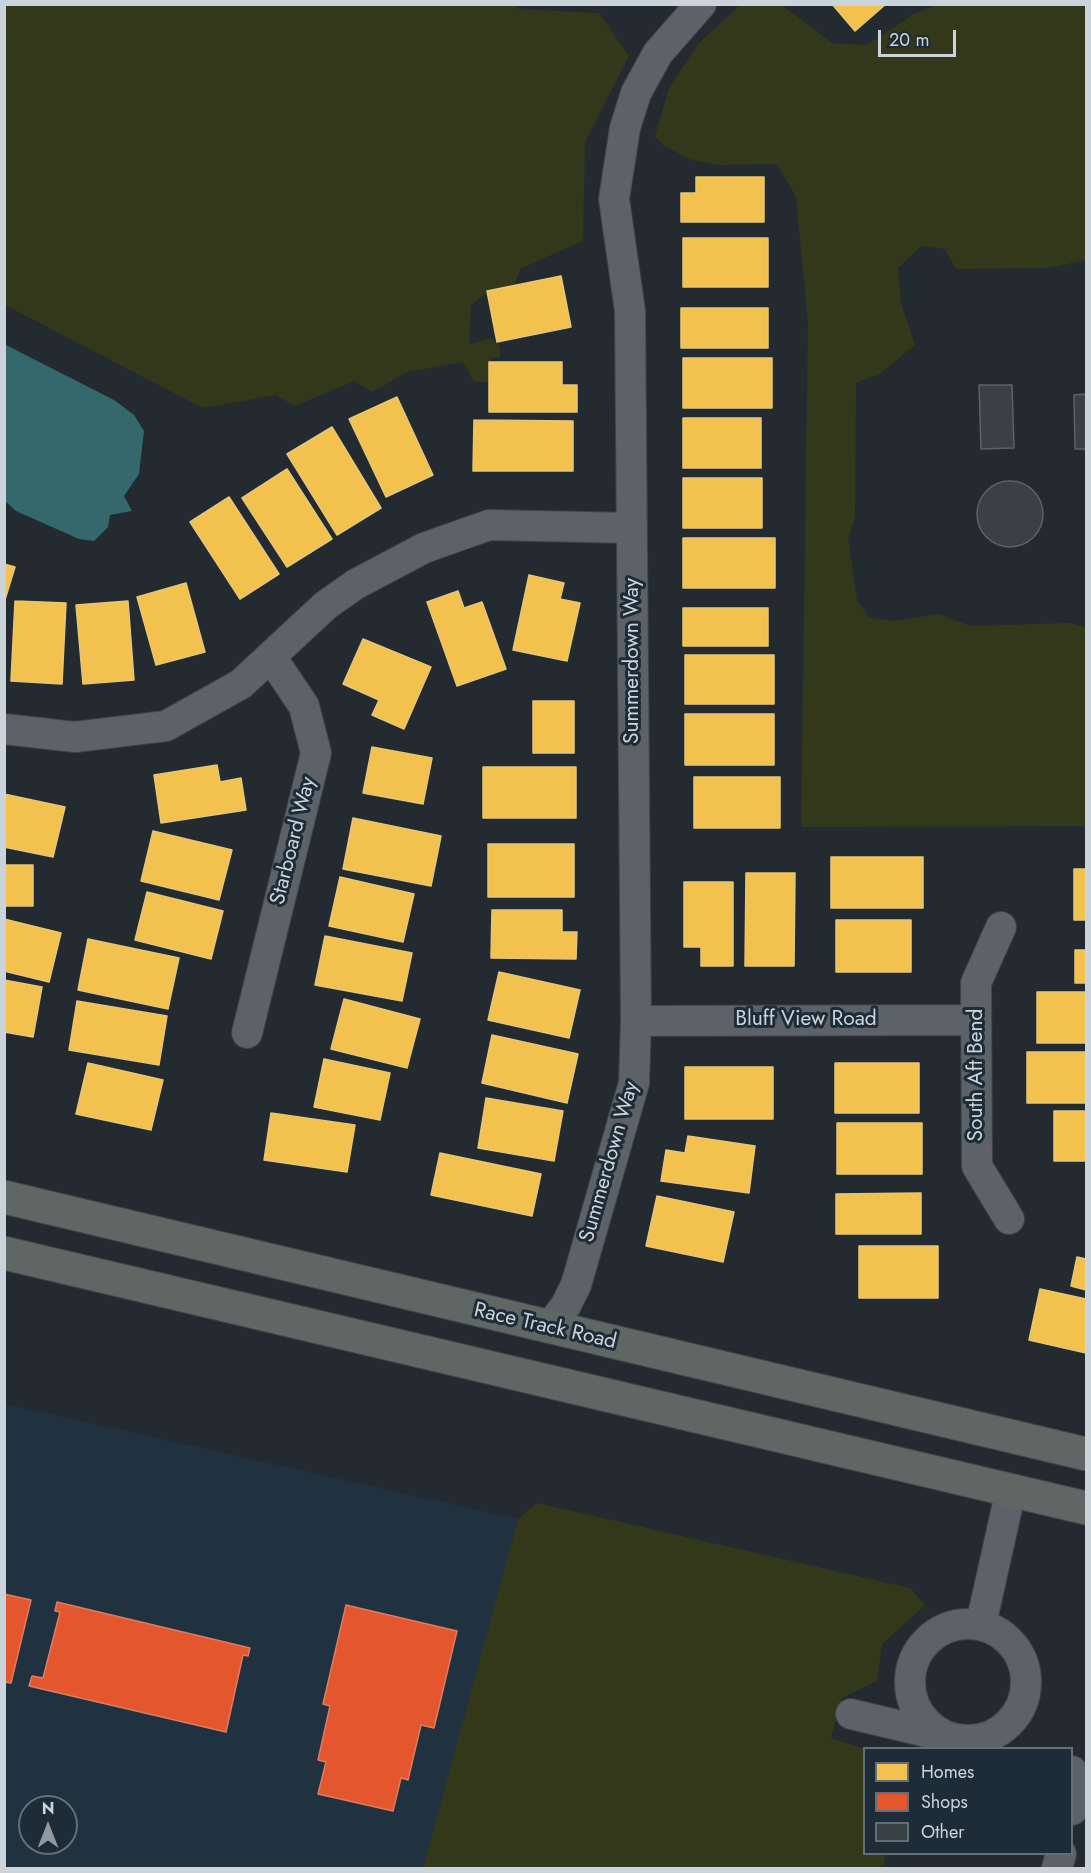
<!DOCTYPE html>
<html>
<head>
<meta charset="utf-8">
<style>
	body { margin:0 }
	#map { position:relative; width:1091px; height:1873px; overflow:hidden; background:#232b30; font-family:Jost,sans-serif }
	canvas { display:block }
	.frame { position:absolute; inset:0; border:6px solid #cbd4db; pointer-events:none }
	.legend { position:absolute; left:863px; top:1747px; width:210px; height:108px; box-sizing:border-box; background:#1d2c36; border:2px solid #636f78; margin:0; padding:8px 10px; list-style:none; font-size:18px; color:#cbd4db }
	.legend li { display:flex; align-items:center; gap:12px; height:30px }
	.legend b { width:30px; border:2px solid #636f78 }
	.north { position:absolute; left:18px; top:1795px; width:60px; height:60px; box-sizing:border-box; background:#1d2c36; border:2px solid #636f78; border-radius:50%; rotate:0deg; font-size:16px; font-weight:700; line-height:24px; text-align:center; color:#cbd4db }
	.north::after { content:''; display:block; margin:auto; width:21px; height:27px; background:#90999f; clip-path:polygon(50% 0,100% 100%,50% 72%,0 100%) }
	.scale { position:absolute; left:878px; top:30px; width:78px; height:27px; box-sizing:border-box; border:3px solid #cbd4db; border-top:0; padding-left:8px; font-size:18px; line-height:21px; white-space:nowrap; color:#cbd4db; -webkit-text-stroke:4px #1d2c36; paint-order:stroke }
</style>
</head>
<body>
<div id="map">
<canvas width="1091" height="1873"></canvas>
<div class="frame"></div>
<ul class="legend">
<li><b style="height:16px;background:#f2c14e"></b>Homes</li>
<li><b style="height:16px;background:#e4572e"></b>Shops</li>
<li><b style="height:16px;background:#3a4145"></b>Other</li>
</ul>
<div class="north">N</div>
<div class="scale">20 m</div>
</div>
<script>
const ctx = document.querySelector('canvas').getContext('2d');
ctx.lineJoin = 'round';
function paint(path, color) { ctx.fillStyle = color; ctx.fill(path, 'evenodd'); }
const poly = rows => new Path2D(rows.map(r => 'M' + r).join(''));
function strokePath(path, color, width, dash) { ctx.strokeStyle = color; ctx.lineWidth = width; ctx.lineCap = dash ? 'butt' : 'round'; ctx.setLineDash(dash || []); ctx.stroke(path); }
function write(font, color, halo, rows, align = 'center') {
  ctx.font = font + ' Jost,sans-serif'; ctx.lineWidth = 6; ctx.setLineDash([]); ctx.textBaseline = 'middle'; ctx.strokeStyle = halo; ctx.fillStyle = color; for (const [text, x, y, turn = 0] of rows) {
    ctx.save(); ctx.translate(x, y); ctx.rotate((+turn || 0) * Math.PI / 180); ctx.textAlign = isNaN(turn) ? turn : align; if (halo) ctx.strokeText(text, 0, 0); ctx.fillText(text, 0, 0); ctx.restore();
  }
}
paint(poly([
	[5,1404,518,1519,423,1868,5,1868],
	[30,1807,66,1807,66,1843,30,1843]
]), '#203240');
paint(poly([
	[4,5,516,5,519,9,599,13,629,56,585,142,583,241,521,268,514,285,485,294,471,305,469,344,492,338,500,347,500,357,491,358,490,382,474,382,463,362,407,372,372,392,354,381,295,406,276,395,203,408,5,305],
	[740,5,782,5,832,43,867,45,915,13,939,5,1086,5,1086,260,1048,268,956,269,945,249,921,246,898,268,901,303,915,345,881,373,856,383,855,517,848,538,857,600,869,617,894,621,939,614,970,626,1069,623,1086,627,1086,826,801,827,808,323,796,197,777,164,718,165,689,159,665,146,655,136,669,88,698,44],
	[537,1503,910,1588,925,1605,882,1644,877,1681,842,1698,831,1738,864,1749,864,1854,886,1854,883,1868,423,1868,518,1519]
]), '#34381a');
paint(poly([
	[4,344,114,400,134,415,144,431,139,474,124,496,132,511,110,515,108,527,94,541,79,539,16,511,5,501]
]), '#34686c');
const homes = poly([
	[832,4,886,4,855,31,832,4],
	[696,177,764,177,764,222,681,222,681,193,696,193,696,177],
	[683,238,768,238,768,287,683,287,683,238],
	[561,276,571,327,497,342,487,291,561,276],
	[681,308,768,308,768,348,681,348,681,308],
	[683,358,772,358,772,408,683,408,683,358],
	[489,362,562,362,562,385,577,385,577,412,489,412,489,362],
	[397,397,433,475,386,497,349,419,397,397],
	[683,418,761,418,761,468,683,468,683,418],
	[474,420,573,421,573,471,473,471,474,420],
	[332,427,381,508,337,535,287,454,332,427],
	[287,469,332,539,287,567,242,498,287,469],
	[683,478,762,478,762,528,683,528,683,478],
	[229,497,279,574,240,599,190,522,229,497],
	[683,538,775,538,775,588,683,588,683,538],
	[4,564,15,567,4,603,4,564],
	[529,575,564,583,560,599,580,603,567,661,513,650,529,575],
	[186,583,205,652,156,665,137,597,186,583],
	[458,591,464,608,482,602,506,669,457,686,427,602,458,591],
	[15,601,66,603,62,684,11,681,15,601],
	[128,601,134,680,83,684,76,605,128,601],
	[683,608,768,608,768,646,683,646,683,608],
	[363,639,431,667,404,729,372,715,379,700,343,684,363,639],
	[685,655,774,655,774,704,685,704,685,655],
	[533,701,574,701,574,753,533,753,533,701],
	[685,714,774,714,774,765,685,765,685,714],
	[372,747,432,758,423,804,363,793,372,747],
	[217,765,220,782,241,778,246,810,161,823,154,775,217,765],
	[483,767,576,767,576,818,483,818,483,767],
	[694,777,780,777,780,828,694,828,694,777],
	[4,794,65,807,53,857,4,847,4,794],
	[353,818,441,836,431,886,343,869,353,818],
	[153,831,232,850,219,900,141,881,153,831],
	[488,844,574,844,574,897,488,897,488,844],
	[831,857,923,857,923,908,831,908,831,857],
	[4,865,33,865,33,906,4,906,4,865],
	[1074,869,1086,869,1086,920,1074,920,1074,869],
	[746,873,795,873,794,966,745,966,746,873],
	[340,877,414,894,403,942,329,926,340,877],
	[684,882,733,882,733,966,701,966,701,947,684,947,684,882],
	[147,892,223,911,211,959,135,940,147,892],
	[492,910,562,910,562,932,577,932,576,959,491,958,492,910],
	[4,919,61,933,49,982,4,971,4,919],
	[836,920,911,920,911,972,836,972,836,920],
	[325,936,412,953,402,1001,315,985,325,936],
	[88,939,179,958,168,1009,78,990,88,939],
	[1075,950,1086,950,1086,983,1075,983,1075,950],
	[499,972,580,990,569,1038,488,1020,499,972],
	[4,980,42,987,33,1037,4,1032,4,980],
	[1037,992,1086,992,1086,1043,1037,1043,1037,992],
	[344,999,420,1019,407,1068,331,1049,344,999],
	[77,1001,167,1016,159,1065,69,1050,77,1001],
	[492,1035,578,1054,567,1103,482,1083,492,1035],
	[1027,1052,1086,1052,1086,1103,1027,1103,1027,1052],
	[324,1059,390,1073,380,1120,314,1107,324,1059],
	[88,1063,163,1080,151,1130,76,1114,88,1063],
	[835,1063,919,1063,919,1113,835,1113,835,1063],
	[685,1067,773,1067,773,1119,685,1119,685,1067],
	[486,1098,563,1111,554,1161,478,1148,486,1098],
	[1054,1111,1086,1111,1086,1161,1054,1161,1054,1111],
	[271,1113,355,1125,347,1172,264,1160,271,1113],
	[837,1123,922,1123,922,1174,837,1174,837,1123],
	[688,1136,755,1146,749,1193,661,1181,666,1150,685,1153,688,1136],
	[440,1153,541,1174,532,1216,431,1195,440,1153],
	[921,1193,921,1234,836,1234,836,1194,921,1193],
	[657,1196,734,1212,723,1262,646,1246,657,1196],
	[859,1246,938,1246,938,1298,859,1298,859,1246],
	[1077,1257,1086,1259,1086,1290,1071,1286,1077,1257],
	[1040,1289,1086,1299,1086,1353,1029,1340,1040,1289]
]);
paint(homes, '#f2c14e');
strokePath(homes, '#e6c778', 1.5);
const shops = poly([
	[4,1594,31,1600,11,1683,4,1682,4,1594],
	[57,1602,250,1648,248,1656,243,1655,226,1732,29,1686,32,1676,43,1678,60,1612,55,1611,57,1602],
	[346,1605,457,1631,434,1728,421,1725,408,1780,401,1778,393,1811,318,1794,326,1762,318,1760,330,1706,323,1704,346,1605]
]);
paint(shops, '#e4572e');
strokePath(shops, '#dc7c62', 1.5);
const building = poly([
	[979,385,1012,385,1014,448,981,449,979,385],
	[1086,394,1086,449,1075,449,1074,395,1086,394],
	'977 514a33 33 0 1 1 66 0a33 33 0 1 1-66 0Z'
]);
paint(building, '#3a4145');
strokePath(building, '#5c6368', 1.5);
const minor = poly([
	[4,729,75,737,166,726,241,684,326,605,356,584,424,548,489,525,632,528],
	[1001,927,976,983,977,1166,1009,1219],
	[636,1021,976,1020],
	[247,1033,316,753,304,706,271,657],
	[549,1328,566,1305,576,1285,634,1083,636,1021,630,311,614,199,625,128,636,93,658,53,701,4],
	'910 1682a58 58 0 1 1 116 0a58 58 0 1 1-116 0Z',
	[981,1624,1011,1490],
	[851,1714,939,1735],
	[1072,1771,1076,1786,1072,1810],
	[1057,1868,1061,1854]
]);
const primary = poly([
	[4,1197,1086,1454],
	[4,1253,1086,1508]
]);
strokePath(minor, '#3f464b', 32);
strokePath(primary, '#3f464b', 35);
strokePath(minor, '#5c6267', 30);
strokePath(primary, '#5e6764', 33);
write('21px', '#cbd4db', '#1d2c36', [
	["Summerdown Way",633,661,-90],
	["Starboard Way",294,841,-76],
	["Bluff View Road",806,1020],
	["South Aft Bend",977,1075,-90],
	["Summerdown Way",610,1162,-74],
	["Race Track Road",545,1327,13]
]);
</script>
</body>
</html>
